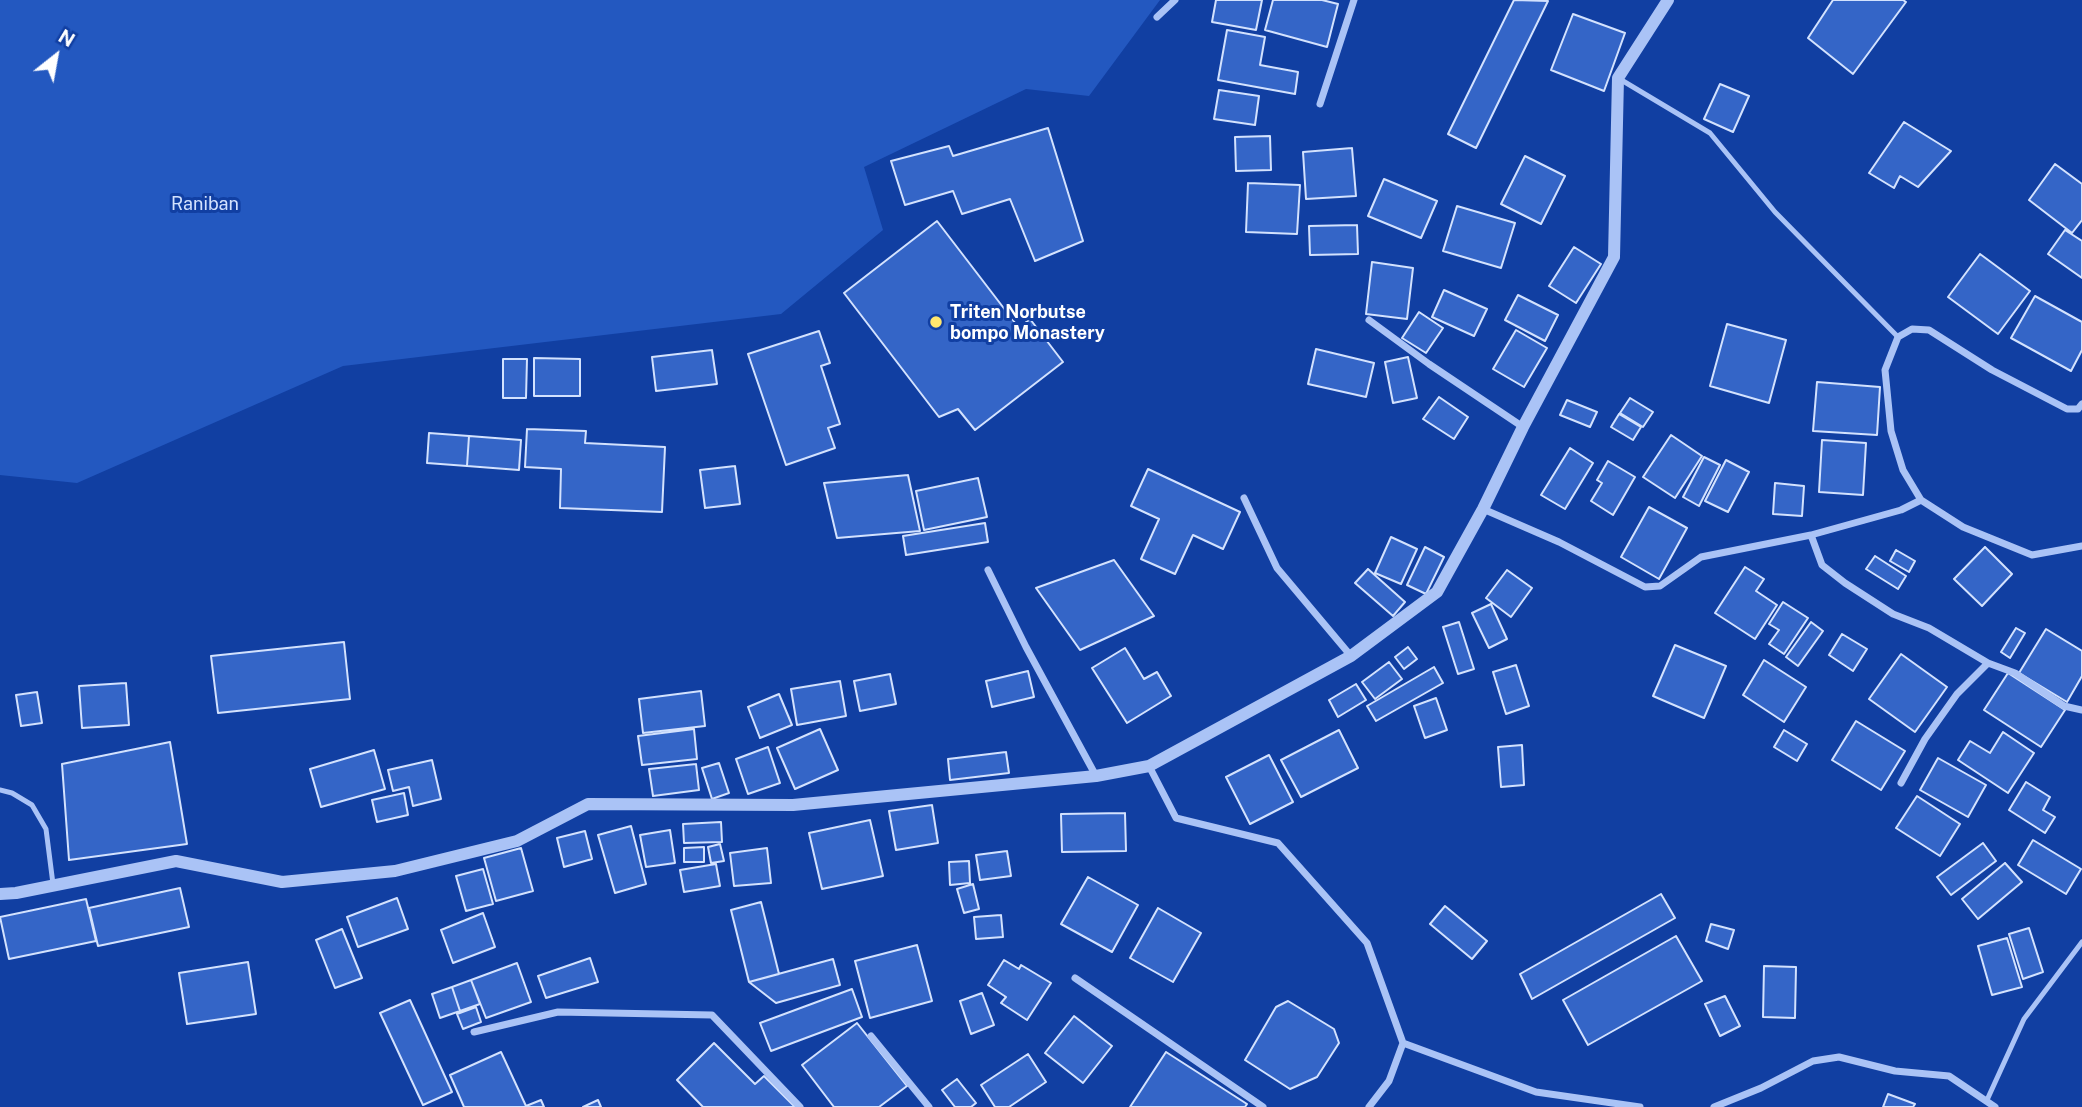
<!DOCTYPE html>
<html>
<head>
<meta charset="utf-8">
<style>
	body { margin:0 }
	#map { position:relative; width:2082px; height:1107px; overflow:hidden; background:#113fa2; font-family:"Public Sans",sans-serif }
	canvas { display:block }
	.north { position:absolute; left:21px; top:21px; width:70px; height:70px; -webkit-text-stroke:5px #113fa2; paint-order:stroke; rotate:31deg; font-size:19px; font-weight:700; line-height:28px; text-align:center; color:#fff }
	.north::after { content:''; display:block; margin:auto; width:24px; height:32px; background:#fff; clip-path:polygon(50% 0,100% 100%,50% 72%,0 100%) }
</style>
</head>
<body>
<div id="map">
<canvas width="2082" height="1107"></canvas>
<div class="north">N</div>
</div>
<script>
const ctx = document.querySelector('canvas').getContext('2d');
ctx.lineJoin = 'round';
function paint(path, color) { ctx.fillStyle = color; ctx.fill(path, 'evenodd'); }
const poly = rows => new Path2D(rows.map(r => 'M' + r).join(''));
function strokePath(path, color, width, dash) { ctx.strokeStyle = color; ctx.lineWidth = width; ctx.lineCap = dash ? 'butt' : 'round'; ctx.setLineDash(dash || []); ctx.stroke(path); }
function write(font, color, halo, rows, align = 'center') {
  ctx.font = font + ' "Public Sans",sans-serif'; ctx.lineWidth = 6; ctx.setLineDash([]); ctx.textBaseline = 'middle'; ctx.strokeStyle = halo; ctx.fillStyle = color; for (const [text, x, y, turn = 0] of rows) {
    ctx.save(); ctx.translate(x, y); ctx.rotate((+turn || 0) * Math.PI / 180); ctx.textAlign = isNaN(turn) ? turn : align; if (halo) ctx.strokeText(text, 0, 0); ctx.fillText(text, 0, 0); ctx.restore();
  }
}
paint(poly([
	[0,0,1160,0,1089,96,1026,89,864,167,883,230,781,314,343,366,77,483,0,475]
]), '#2358c0');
const building = poly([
	[1216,0,1262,0,1256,30,1212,22,1216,0],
	[1273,0,1322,0,1338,4,1327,47,1265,30,1273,0],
	[1514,0,1548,1,1476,148,1448,134,1514,0],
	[1833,0,1903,0,1906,2,1853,74,1808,38,1833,0],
	[1573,14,1625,33,1604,91,1551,70,1573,14],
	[1227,30,1265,37,1260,65,1298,72,1295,94,1218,80,1227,30],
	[1720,84,1749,96,1733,132,1704,119,1720,84],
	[1219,90,1259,96,1255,125,1214,119,1219,90],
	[1904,122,1951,151,1918,187,1900,176,1894,188,1869,173,1904,122],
	[1048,128,1083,241,1035,261,1010,199,962,214,953,191,905,205,891,161,949,146,953,156,1048,128],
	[1270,136,1271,170,1236,171,1235,137,1270,136],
	[1352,148,1356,196,1306,199,1303,152,1352,148],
	[1525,156,1565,176,1541,224,1501,204,1525,156],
	[2055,164,2082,184,2082,220,2072,233,2029,200,2055,164],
	[1384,179,1437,201,1421,238,1368,216,1384,179],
	[1248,183,1300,185,1297,234,1246,232,1248,183],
	[1457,206,1515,223,1501,268,1443,251,1457,206],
	[937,221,1019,328,1030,319,1063,362,975,430,958,409,939,417,844,293,937,221],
	[1357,225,1358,254,1310,255,1309,226,1357,225],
	[2065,230,2082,241,2082,278,2048,254,2065,230],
	[1574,247,1601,264,1576,303,1549,286,1574,247],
	[1980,254,2030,291,1998,334,1948,297,1980,254],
	[1372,262,1413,268,1407,319,1366,314,1372,262],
	[1444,290,1487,309,1474,336,1432,317,1444,290],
	[1518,295,1558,315,1545,341,1505,320,1518,295],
	[2035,296,2082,322,2082,350,2071,371,2011,338,2035,296],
	[1419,312,1443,328,1426,353,1402,338,1419,312],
	[1727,324,1786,340,1769,403,1710,386,1727,324],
	[1516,330,1547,348,1524,387,1493,369,1516,330],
	[819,331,830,363,821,366,840,424,828,428,835,448,786,465,748,354,819,331],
	[1316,349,1374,363,1366,397,1308,384,1316,349],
	[712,350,717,384,656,391,652,357,712,350],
	[1408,357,1417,398,1393,403,1385,362,1408,357],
	[534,358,580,359,580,396,534,396,534,358],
	[503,359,527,359,526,398,503,398,503,359],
	[1817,382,1880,387,1877,435,1813,431,1817,382],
	[1439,397,1468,417,1454,439,1423,419,1439,397],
	[1630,398,1653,412,1643,427,1620,413,1630,398],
	[1567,400,1597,412,1590,427,1560,415,1567,400],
	[1619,414,1641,427,1633,440,1611,427,1619,414],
	[527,429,586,431,585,443,665,447,662,512,560,508,561,469,525,467,527,429],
	[429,433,469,436,467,466,427,463,429,433],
	[1671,435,1702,456,1675,498,1643,477,1671,435],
	[469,436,521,440,519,470,467,466,469,436],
	[1822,440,1866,443,1863,495,1819,492,1822,440],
	[1570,448,1593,463,1565,509,1541,495,1570,448],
	[1704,457,1720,465,1699,506,1683,497,1704,457],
	[1726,460,1749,472,1728,512,1705,501,1726,460],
	[1608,461,1635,477,1613,515,1591,501,1602,483,1597,480,1608,461],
	[735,466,740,504,705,508,700,470,735,466],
	[1148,469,1240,512,1223,549,1193,535,1175,574,1141,559,1159,519,1131,506,1148,469],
	[908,475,920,531,837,538,824,483,908,475],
	[978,478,987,517,924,530,916,491,978,478],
	[1775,483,1804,486,1802,516,1773,514,1775,483],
	[1649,507,1687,528,1659,579,1621,557,1649,507],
	[985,523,988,542,906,555,903,536,985,523],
	[1391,537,1417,549,1401,584,1375,573,1391,537],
	[1425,547,1444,557,1426,594,1407,585,1425,547],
	[1985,547,2012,574,1982,606,1954,579,1985,547],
	[1896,550,1915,561,1909,572,1890,561,1896,550],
	[1875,556,1906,576,1898,589,1866,569,1875,556],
	[1114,560,1154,616,1080,650,1036,588,1114,560],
	[1745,567,1764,579,1756,591,1777,605,1755,639,1715,613,1745,567],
	[1368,569,1405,602,1393,616,1355,583,1368,569],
	[1507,570,1532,588,1511,617,1486,598,1507,570],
	[1783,602,1808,618,1784,654,1769,644,1779,630,1769,624,1783,602],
	[1491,604,1507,639,1489,648,1472,613,1491,604],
	[1459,622,1474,669,1458,674,1443,627,1459,622],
	[1811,622,1823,631,1798,666,1786,657,1811,622],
	[2016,628,2025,633,2010,658,2001,652,2016,628],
	[2046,629,2082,651,2082,676,2067,702,2019,673,2046,629],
	[1842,634,1867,649,1853,671,1829,655,1842,634],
	[344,642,350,699,218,713,211,656,344,642],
	[1675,645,1726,666,1704,718,1653,696,1675,645],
	[1408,647,1417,659,1404,669,1395,657,1408,647],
	[1125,648,1144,679,1157,672,1171,696,1127,723,1092,668,1125,648],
	[1901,654,1947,687,1915,732,1869,699,1901,654],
	[1764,660,1806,687,1784,722,1743,695,1764,660],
	[1389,662,1402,679,1375,699,1362,682,1389,662],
	[1516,665,1529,706,1506,714,1493,672,1516,665],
	[1434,667,1443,683,1376,721,1367,706,1434,667],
	[1028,671,1034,697,992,707,986,681,1028,671],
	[2008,673,2065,710,2041,747,1984,710,2008,673],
	[890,674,896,704,860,711,854,681,890,674],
	[840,681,846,716,797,725,791,689,840,681],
	[126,683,129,725,82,728,79,686,126,683],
	[1356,684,1366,700,1338,717,1329,700,1356,684],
	[701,691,705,726,643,733,639,699,701,691],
	[37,692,42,723,21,726,16,695,37,692],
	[779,694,792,725,760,738,748,707,779,694],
	[1436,698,1447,730,1425,738,1414,706,1436,698],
	[1856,721,1905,751,1881,790,1832,760,1856,721],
	[694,729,697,759,642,765,638,736,694,729],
	[820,729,838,770,795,789,777,748,820,729],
	[1339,730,1358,768,1301,797,1281,760,1339,730],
	[1784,730,1807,744,1797,761,1774,747,1784,730],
	[2003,732,2034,753,2008,793,1958,760,1970,741,1990,753,2003,732],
	[170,742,187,844,69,860,62,764,170,742],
	[1522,745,1524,785,1501,787,1498,747,1522,745],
	[768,747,780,783,748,794,736,759,768,747],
	[374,750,385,789,321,807,310,769,374,750],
	[1006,752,1009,773,950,780,948,759,1006,752],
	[1269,755,1293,802,1250,824,1226,777,1269,755],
	[1938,758,1986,785,1968,817,1920,790,1938,758],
	[432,760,441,799,413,806,409,787,393,791,388,770,432,760],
	[719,763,729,793,712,799,702,768,719,763],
	[696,764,699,790,653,796,649,769,696,764],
	[2026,782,2050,797,2043,810,2055,817,2045,833,2009,810,2026,782],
	[404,793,408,815,377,822,372,800,404,793],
	[1917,796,1960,824,1940,856,1896,828,1917,796],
	[932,805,938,843,896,850,889,811,932,805],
	[1125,813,1126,851,1062,852,1061,814,1125,813],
	[870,820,883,876,822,889,809,833,870,820],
	[721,822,722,842,684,843,683,824,721,822],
	[631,826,646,884,615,893,598,835,631,826],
	[670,830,675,863,646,867,640,835,670,830],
	[585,831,592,859,564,867,557,838,585,831],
	[2033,840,2081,869,2066,894,2018,865,2033,840],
	[1983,843,1996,861,1951,895,1937,877,1983,843],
	[720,844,724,861,711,863,708,847,720,844],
	[704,847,704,862,684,862,684,848,704,847],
	[521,848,533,891,496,901,484,858,521,848],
	[767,848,771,883,734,886,730,853,767,848],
	[1007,851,1011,876,980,880,976,855,1007,851],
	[969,861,970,883,950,885,949,862,969,861],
	[2005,863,2022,882,1978,919,1962,899,2005,863],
	[716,864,720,886,684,892,680,870,716,864],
	[483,869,493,904,466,911,456,876,483,869],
	[1088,877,1138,905,1112,952,1061,924,1088,877],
	[973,884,979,909,964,913,957,889,973,884],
	[180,888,189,927,98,946,89,908,180,888],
	[1661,894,1675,918,1532,999,1520,974,1661,894],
	[397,898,408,929,358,947,347,917,397,898],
	[86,899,96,941,9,959,0,917,86,899],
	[761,902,779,974,749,982,731,910,761,902],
	[1445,906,1487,941,1472,959,1430,924,1445,906],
	[1158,908,1201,933,1173,982,1130,958,1158,908],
	[483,913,495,947,453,963,441,930,483,913],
	[1001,915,1003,937,976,939,974,917,1001,915],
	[1711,924,1734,930,1728,949,1706,941,1711,924],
	[2029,928,2043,972,2023,979,2009,934,2029,928],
	[342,929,362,978,335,988,316,940,342,929],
	[1676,936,1702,981,1588,1045,1563,1000,1676,936],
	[2007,938,2022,987,1992,995,1978,946,2007,938],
	[917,945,932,1001,870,1018,855,961,917,945],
	[590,958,598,982,546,998,538,976,590,958],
	[833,959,840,985,776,1003,749,982,833,959],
	[1004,960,1019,969,1021,965,1051,983,1027,1020,1001,1003,1006,997,988,985,1004,960],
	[248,962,256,1014,187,1024,179,973,248,962],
	[517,963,531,1002,486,1018,471,980,517,963],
	[1764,966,1796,967,1795,1018,1763,1017,1764,966],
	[471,980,480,1004,460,1011,452,987,471,980],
	[452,987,460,1011,440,1018,432,994,452,987],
	[852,989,862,1017,771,1051,760,1023,852,989],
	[982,993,994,1025,971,1034,960,1001,982,993],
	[1725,996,1740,1026,1720,1036,1705,1004,1725,996],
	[410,1000,452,1092,423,1105,380,1013,410,1000],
	[1288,1001,1334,1029,1339,1043,1317,1077,1290,1089,1245,1060,1276,1007,1288,1001],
	[476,1007,481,1022,463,1029,457,1014,476,1007],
	[1074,1016,1112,1046,1083,1083,1045,1053,1074,1016],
	[857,1023,907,1086,879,1107,834,1107,802,1065,857,1023],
	[714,1043,755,1084,764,1076,795,1107,703,1107,677,1080,714,1043],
	[501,1052,526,1106,541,1100,544,1107,464,1107,450,1075,501,1052],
	[1166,1052,1247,1104,1245,1107,1130,1107,1166,1052],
	[1028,1054,1046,1082,1009,1107,995,1107,981,1085,1028,1054],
	[957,1079,976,1103,971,1107,955,1107,942,1090,957,1079],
	[1888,1094,1915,1104,1913,1107,1883,1107,1888,1094],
	[598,1100,601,1107,583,1107,598,1100]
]);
paint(building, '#3465c7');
strokePath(building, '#d3e2fe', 2);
strokePath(poly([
	[1618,78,1710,133,1775,212,1898,337],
	[0,790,12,793,32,805,46,829,53,884],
	[1987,1100,2024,1019,2082,942]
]), '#aac3f6', 5);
strokePath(poly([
	[1157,17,1175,0],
	[1320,104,1354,0],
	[1369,320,1429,364,1523,427],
	[2082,404,2078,409,2067,409,1992,370,1929,330,1912,329,1898,337,1885,370,1891,431,1903,470,1921,500,1963,527,2032,555,2082,546],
	[1244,498,1277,568,1351,656],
	[1483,509,1559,542,1645,587,1660,586,1701,557,1811,535,1901,510,1921,500],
	[1811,535,1822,565,1845,583,1893,614,1929,628,1988,663],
	[988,570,1026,647,1096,776],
	[1149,766,1176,818,1278,843,1367,943,1403,1043,1389,1081,1369,1107],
	[1901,783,1925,739,1957,694,1988,663,2015,673,2064,706,2082,710],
	[1075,978,1263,1107],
	[474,1032,558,1012,712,1015,800,1107],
	[871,1036,929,1107],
	[1403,1043,1536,1092,1640,1107],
	[1714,1107,1761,1088,1813,1061,1839,1057,1895,1071,1949,1076,1995,1107]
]), '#aac3f6', 7);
strokePath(poly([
	[0,894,16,893,176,861,282,882,395,871,517,841,588,804,793,805,1096,776,1149,766,1351,656,1437,592,1483,509,1523,427,1614,257,1618,78,1668,0]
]), '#aac3f6', 12);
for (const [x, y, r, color] of [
	[936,322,7,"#ffe66e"]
]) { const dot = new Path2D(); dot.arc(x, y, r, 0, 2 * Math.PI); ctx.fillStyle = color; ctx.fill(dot); strokePath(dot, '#113fa2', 2.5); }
write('18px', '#d3e2fe', '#113fa2', [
	["Raniban",205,204]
]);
write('bold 18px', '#fff', '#113fa2', [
	["Triten Norbutse",950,312],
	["bompo Monastery",950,333]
], 'left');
</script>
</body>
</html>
